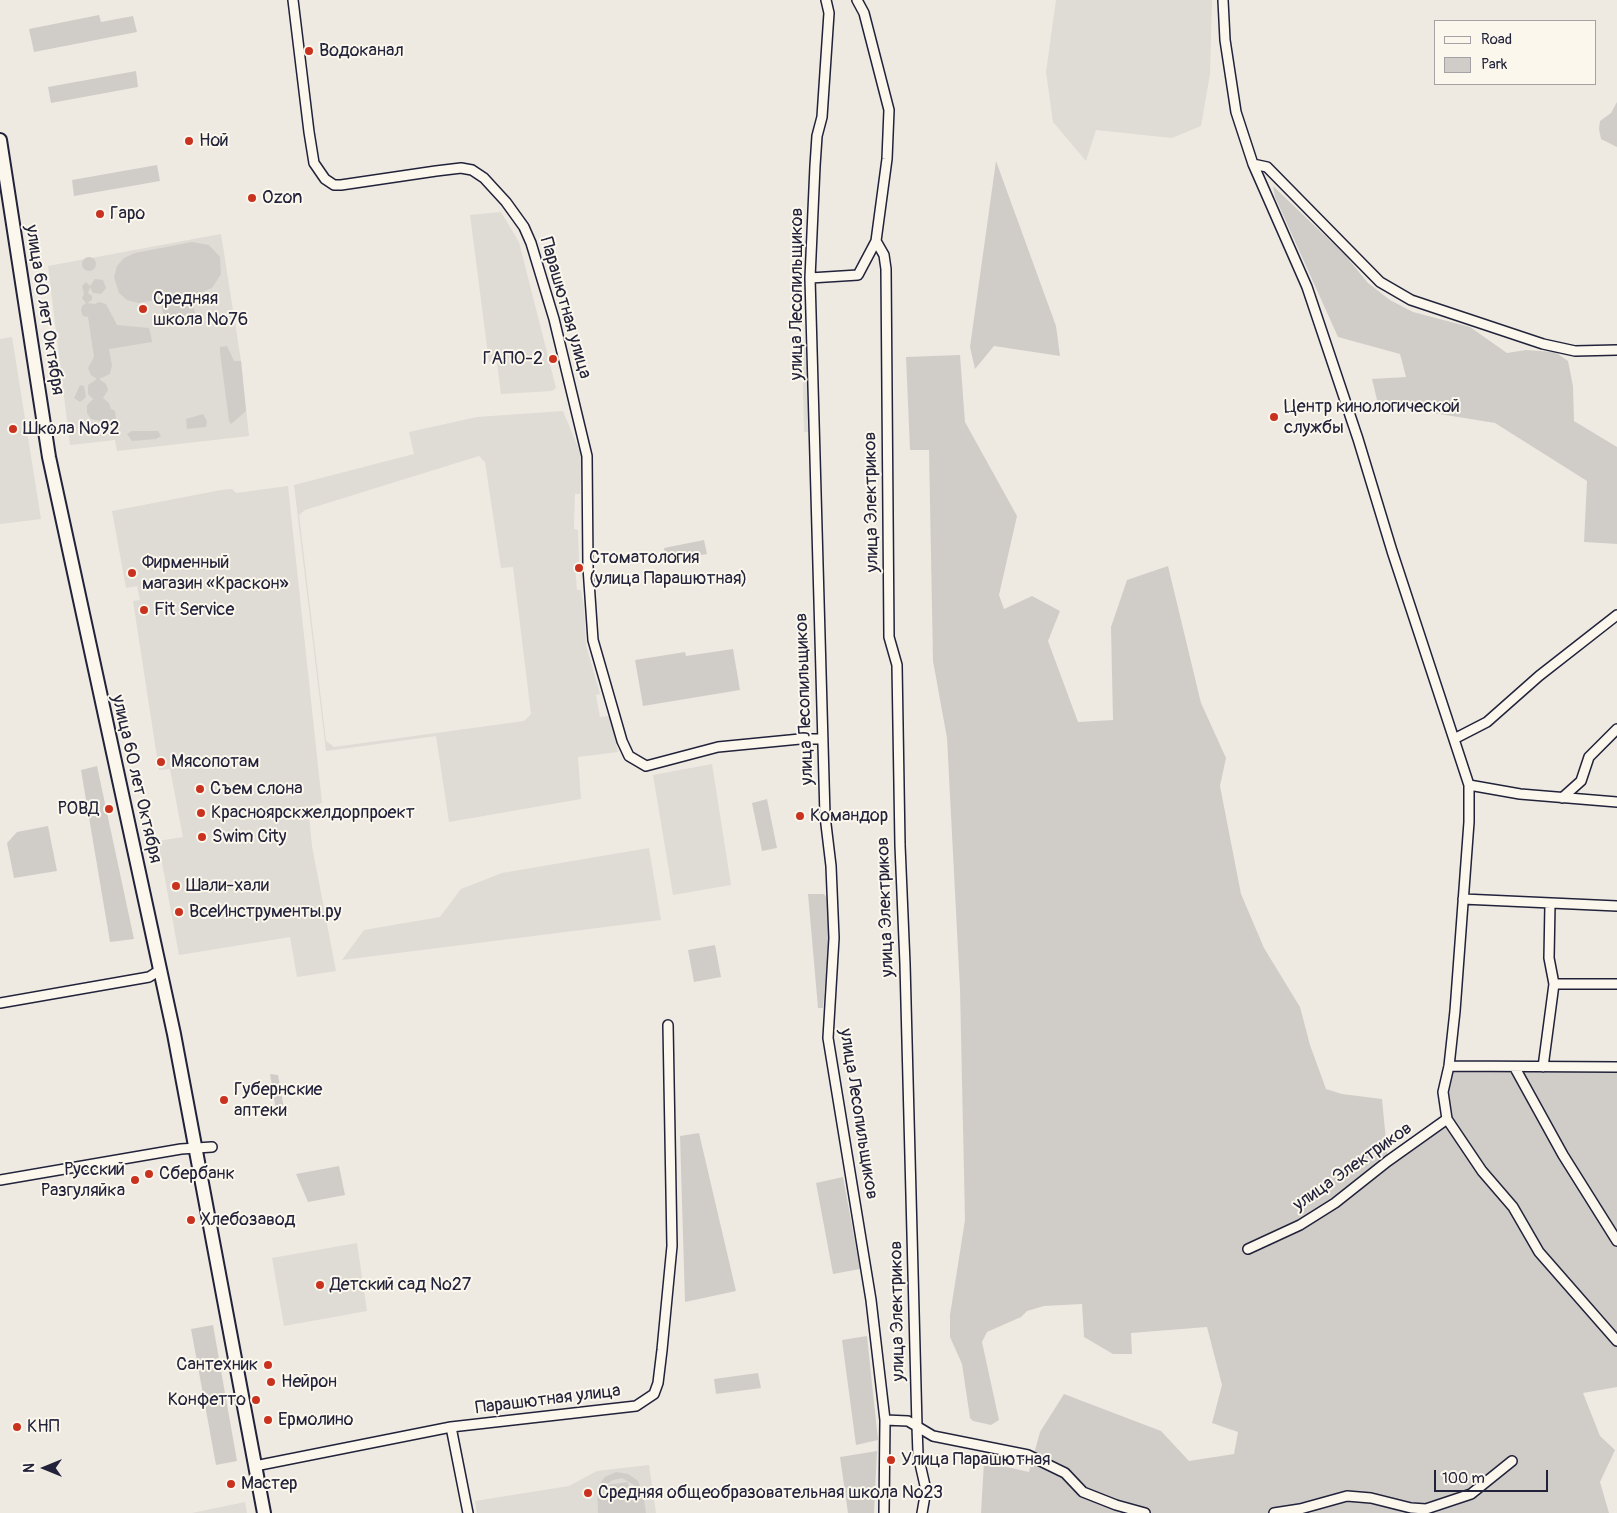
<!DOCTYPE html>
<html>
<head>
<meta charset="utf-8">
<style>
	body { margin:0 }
	#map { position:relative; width:1617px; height:1513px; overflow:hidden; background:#eeeae2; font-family:Pangolin,sans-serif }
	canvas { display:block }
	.legend { position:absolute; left:1434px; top:20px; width:162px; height:65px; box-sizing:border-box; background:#fbf7ec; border:1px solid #a4a2a5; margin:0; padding:6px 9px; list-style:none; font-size:15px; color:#22223b }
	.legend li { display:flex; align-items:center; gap:10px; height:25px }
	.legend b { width:25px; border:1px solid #a4a2a5 }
	.north { position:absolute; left:20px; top:1443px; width:50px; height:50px; -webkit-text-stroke:4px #fbf7ec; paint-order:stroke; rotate:270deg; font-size:14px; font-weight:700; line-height:20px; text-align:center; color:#22223b }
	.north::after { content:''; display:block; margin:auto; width:18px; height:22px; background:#22223b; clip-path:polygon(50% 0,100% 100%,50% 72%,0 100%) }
	.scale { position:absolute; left:1434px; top:1470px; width:114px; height:22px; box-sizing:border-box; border:2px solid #22223b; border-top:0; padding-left:6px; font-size:15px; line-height:18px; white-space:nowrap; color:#22223b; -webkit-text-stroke:4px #fbf7ec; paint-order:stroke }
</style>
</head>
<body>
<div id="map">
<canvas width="1617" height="1513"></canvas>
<ul class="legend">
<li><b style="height:6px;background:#fbf7ec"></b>Road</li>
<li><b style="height:14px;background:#d0cdc9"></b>Park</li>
</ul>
<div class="north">N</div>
<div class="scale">100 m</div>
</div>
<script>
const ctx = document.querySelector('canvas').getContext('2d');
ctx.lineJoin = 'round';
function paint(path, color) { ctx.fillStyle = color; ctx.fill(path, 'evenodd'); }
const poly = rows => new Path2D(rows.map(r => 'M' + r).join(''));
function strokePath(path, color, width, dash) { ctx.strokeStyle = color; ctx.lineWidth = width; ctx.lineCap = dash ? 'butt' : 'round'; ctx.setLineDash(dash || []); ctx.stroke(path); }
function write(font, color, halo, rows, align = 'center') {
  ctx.font = font + ' Pangolin,sans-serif'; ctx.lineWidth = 4; ctx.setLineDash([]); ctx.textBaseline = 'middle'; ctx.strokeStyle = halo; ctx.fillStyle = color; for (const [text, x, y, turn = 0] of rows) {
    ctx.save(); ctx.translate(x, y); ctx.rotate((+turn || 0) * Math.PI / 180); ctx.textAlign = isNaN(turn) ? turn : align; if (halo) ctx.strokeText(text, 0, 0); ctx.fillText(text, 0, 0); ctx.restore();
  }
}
paint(poly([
	[1056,0,1212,0,1210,74,1201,126,1172,138,1096,130,1086,161,1053,122,1046,72],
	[501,212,519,242,556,388,552,391,501,394,497,362,489,362,470,215],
	[221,234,241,361,249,436,117,451,115,440,70,445,48,266],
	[12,337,41,519,0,524,0,339],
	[802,346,807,346,809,432,804,432],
	[563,411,582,457,580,494,575,494,574,521,574,529,578,530,579,562,575,565,577,590,581,590,584,608,586,645,600,694,596,695,600,717,610,716,618,752,578,757,581,799,449,822,436,736,326,751,294,485,414,454,409,432,477,417],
	[479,456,485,462,501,568,513,567,531,714,524,721,334,747,326,741,299,515,305,510],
	[288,486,322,803,308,807,312,846,336,971,297,977,290,937,179,955,158,841,183,837,170,769,159,770,133,601,140,600,137,586,126,588,112,511,221,490,232,489,236,493],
	[712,764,731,885,673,895,653,775],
	[649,848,661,920,342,960,364,930,440,917,461,889,502,873],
	[357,1243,367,1311,284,1326,272,1258],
	[649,1465,656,1513,477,1513,475,1501,569,1486,597,1471],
	[245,1502,247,1513,192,1513]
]), '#dfdbd5');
paint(poly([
	[99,15,101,22,133,16,137,32,34,52,29,29],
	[136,71,138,87,51,103,48,87],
	[1617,102,1617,147,1601,139,1599,129,1600,121,1611,113],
	[996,161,1056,326,1060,356,994,346,975,369,970,347],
	[157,165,160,181,74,196,72,180],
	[1273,186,1345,255,1368,283,1390,300,1413,312,1470,327,1507,353,1526,350,1555,352,1568,361,1573,386,1574,421,1617,447,1617,544,1584,542,1587,481,1495,423,1378,404,1372,379,1406,377,1400,354,1338,337,1275,197],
	[192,242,209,245,220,257,221,274,212,288,202,292,138,303,127,300,119,293,114,277,117,266,124,258,135,253],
	'82 264a7 7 0 1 1 14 0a7 7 0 1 1-14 0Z',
	[95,279,103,280,106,288,101,294,93,293,90,287,88,293,92,296,92,300,87,303,95,304,99,302,106,304,117,325,149,328,151,336,152,342,109,349,112,365,110,374,99,379,106,384,108,390,103,398,109,403,111,409,115,411,117,428,113,429,107,428,101,421,91,419,87,413,87,405,93,399,88,394,88,385,97,379,91,375,88,368,94,357,88,317,83,316,81,311,82,306,86,303,82,298,84,294,82,286,86,282,90,286],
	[192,298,196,318,165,324,161,303],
	[227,346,234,361,241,361,246,411,231,424,229,421,220,352,220,347],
	[960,355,965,422,1017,516,999,595,1004,609,1032,596,1060,611,1048,641,1078,722,1113,720,1111,627,1127,580,1168,566,1201,703,1226,758,1220,786,1241,894,1264,948,1300,1007,1310,1045,1326,1089,1342,1094,1382,1099,1388,1161,1447,1119,1443,1092,1449,1066,1617,1067,1617,1387,1583,1393,1600,1436,1615,1450,1600,1482,1609,1513,981,1513,984,1462,1029,1472,1040,1432,1064,1394,1161,1431,1189,1461,1234,1454,1238,1432,1212,1423,1222,1385,1207,1327,1131,1333,1132,1354,1113,1354,1084,1337,1082,1304,1044,1306,1027,1311,1021,1317,987,1332,982,1342,999,1420,991,1425,973,1421,970,1418,962,1364,950,1337,950,1315,965,1220,960,989,947,738,933,661,929,450,910,450,906,357],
	[80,385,84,386,86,397,80,402,74,398],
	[203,414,207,421,206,427,187,429,186,419],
	[132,431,158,431,161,436,156,439,132,441,127,434],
	[704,540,707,554,666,561,664,548],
	[733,649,740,690,643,706,635,660,685,652,686,656],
	[97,766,134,939,110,942,81,770],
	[767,799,777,848,762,851,752,803],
	[48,826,57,871,14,878,7,843,17,832],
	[808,894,824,894,827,898,829,942,823,1008,818,1008],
	[715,945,721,977,694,982,688,950],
	[270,1074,278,1075,284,1109,276,1111],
	[699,1133,736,1291,685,1302,680,1136],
	[339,1166,345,1195,308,1202,296,1174],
	[843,1177,860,1269,833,1274,816,1183],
	[213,1325,237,1461,216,1465,191,1329],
	[867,1336,878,1440,856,1445,842,1340],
	[758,1373,761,1388,716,1394,714,1379],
	[877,1451,874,1513,848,1513,840,1457],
	[616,1472,628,1474,638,1481,643,1492,646,1513,598,1513,597,1487,605,1477],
	[622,1478,634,1485,637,1495,602,1500,605,1485,613,1480],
	[628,1482,630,1491,608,1494,607,1485]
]), '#d0cdc9');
const street = poly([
	[293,0,309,132,314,163,325,179,334,185,341,185,436,171,461,168,472,170,484,178,506,202,524,227,531,243,554,319,587,456,588,567,593,640,622,741,629,756,646,766,718,747,800,739,823,739],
	[826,0,829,13,822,117,817,136,815,166,810,278,825,816,831,866,834,938,828,1038,871,1300,885,1420,884,1513],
	[1223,0,1225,40,1236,112,1253,164,1307,287,1358,439,1392,551,1469,785,1469,822,1455,1011,1449,1066,1443,1092,1447,1119,1482,1171,1513,1207,1539,1252,1617,1341],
	[1253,164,1267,167,1380,282,1411,300,1543,344,1575,351,1617,350],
	[876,241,884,255,886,269,889,637,897,665,900,845,905,964,917,1426,918,1455,926,1490,922,1513],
	[810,278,858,275,876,241,887,159,889,110,864,13,857,0],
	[1454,739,1487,722,1539,676,1617,615],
	[1469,785,1520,794,1617,802],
	[1562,798,1581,781,1589,757,1617,729],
	[1463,899,1617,906],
	[1554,984,1617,984],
	[0,1003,149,977,160,970],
	[1449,1066,1617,1067],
	[1543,1067,1554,984,1549,958,1550,904],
	[1515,1068,1563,1155,1617,1241],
	[0,1180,181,1149,212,1147],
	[1248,1249,1300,1225,1335,1203,1388,1161,1447,1119],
	[885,1420,908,1421,933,1436,1028,1455,1065,1473,1083,1492,1116,1505,1145,1513],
	[451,1427,468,1513],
	[255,1466,451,1427,636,1406,654,1394,658,1383,662,1350,672,1246,668,1025],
	[1274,1513,1300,1509,1347,1496,1371,1498,1411,1508,1426,1509,1471,1494,1512,1461]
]);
const secondary = poly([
	[0,140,49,457,174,1034,264,1513]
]);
strokePath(street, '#22223b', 12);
strokePath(secondary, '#22223b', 16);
strokePath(street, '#fbf7ec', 9);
strokePath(secondary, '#fbf7ec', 12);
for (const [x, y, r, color] of [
	[309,51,5,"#c8321e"],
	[189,141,5,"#c8321e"],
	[252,198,5,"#c8321e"],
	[100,214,5,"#c8321e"],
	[143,309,5,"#c8321e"],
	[553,359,5,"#c8321e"],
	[1274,417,5,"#c8321e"],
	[13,429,5,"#c8321e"],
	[579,568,5,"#c8321e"],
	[132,573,5,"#c8321e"],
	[144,610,5,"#c8321e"],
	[161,762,5,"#c8321e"],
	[200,789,5,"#c8321e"],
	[109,809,5,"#c8321e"],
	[201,813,5,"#c8321e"],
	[800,816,5,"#c8321e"],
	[202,837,5,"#c8321e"],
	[176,886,5,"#c8321e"],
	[179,912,5,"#c8321e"],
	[224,1100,5,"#c8321e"],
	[149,1174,5,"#c8321e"],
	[135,1180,5,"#c8321e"],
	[191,1220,5,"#c8321e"],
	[320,1285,5,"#c8321e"],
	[268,1365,5,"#c8321e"],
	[271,1382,5,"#c8321e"],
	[256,1400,5,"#c8321e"],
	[268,1420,5,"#c8321e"],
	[17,1427,5,"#c8321e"],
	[891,1460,5,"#c8321e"],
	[231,1484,5,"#c8321e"],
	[588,1493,5,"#c8321e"]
]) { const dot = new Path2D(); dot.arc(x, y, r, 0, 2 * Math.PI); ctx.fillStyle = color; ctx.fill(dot); strokePath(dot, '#fbf7ec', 2); }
write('18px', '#22223b', '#fbf7ec', [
	["Водоканал",319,51],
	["Ной",199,141],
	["Ozon",262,198],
	["Гаро",110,214],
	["Средняя",153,299],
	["школа №76",153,320],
	["ГАПО-2",543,359,"right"],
	["Центр кинологической",1284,407],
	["службы",1284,428],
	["Школа №92",23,429],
	["Стоматология",589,558],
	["(улица Парашютная)",589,579],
	["Фирменный",142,563],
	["магазин «Краскон»",142,584],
	["Fit Service",154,610],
	["Мясопотам",171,762],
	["Съем слона",210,789],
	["РОВД",99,809,"right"],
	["Красноярскжелдорпроект",211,813],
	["Командор",810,816],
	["Swim City",212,837],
	["Шали-хали",186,886],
	["ВсеИнструменты.ру",189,912],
	["Губернские",234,1090],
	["аптеки",234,1111],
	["Русский",125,1170,"right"],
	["Разгуляйка",125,1191,"right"],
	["Сбербанк",159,1174],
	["Хлебозавод",201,1220],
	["Детский сад №27",330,1285],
	["Сантехник",258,1365,"right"],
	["Нейрон",281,1382],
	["Конфетто",246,1400,"right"],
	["Ермолино",278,1420],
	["КНП",27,1427],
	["Улица Парашютная",901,1460],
	["Мастер",241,1484],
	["Средняя общеобразовательная школа №23",598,1493]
], 'left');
write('18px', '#22223b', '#fbf7ec', [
	["улица Лесопильщиков",797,294,-90],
	["Парашютная улица",565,308,74],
	["улица 60 лет Октября",44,310,81],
	["улица Электриков",872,502,-91],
	["улица Лесопильщиков",805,699,-92],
	["улица 60 лет Октября",136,779,77],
	["улица Электриков",886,907,-92],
	["улица Лесопильщиков",858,1114,81],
	["улица Электриков",1353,1167,-35],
	["улица Электриков",898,1311,-91],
	["Парашютная улица",548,1400,-7]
]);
</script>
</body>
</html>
